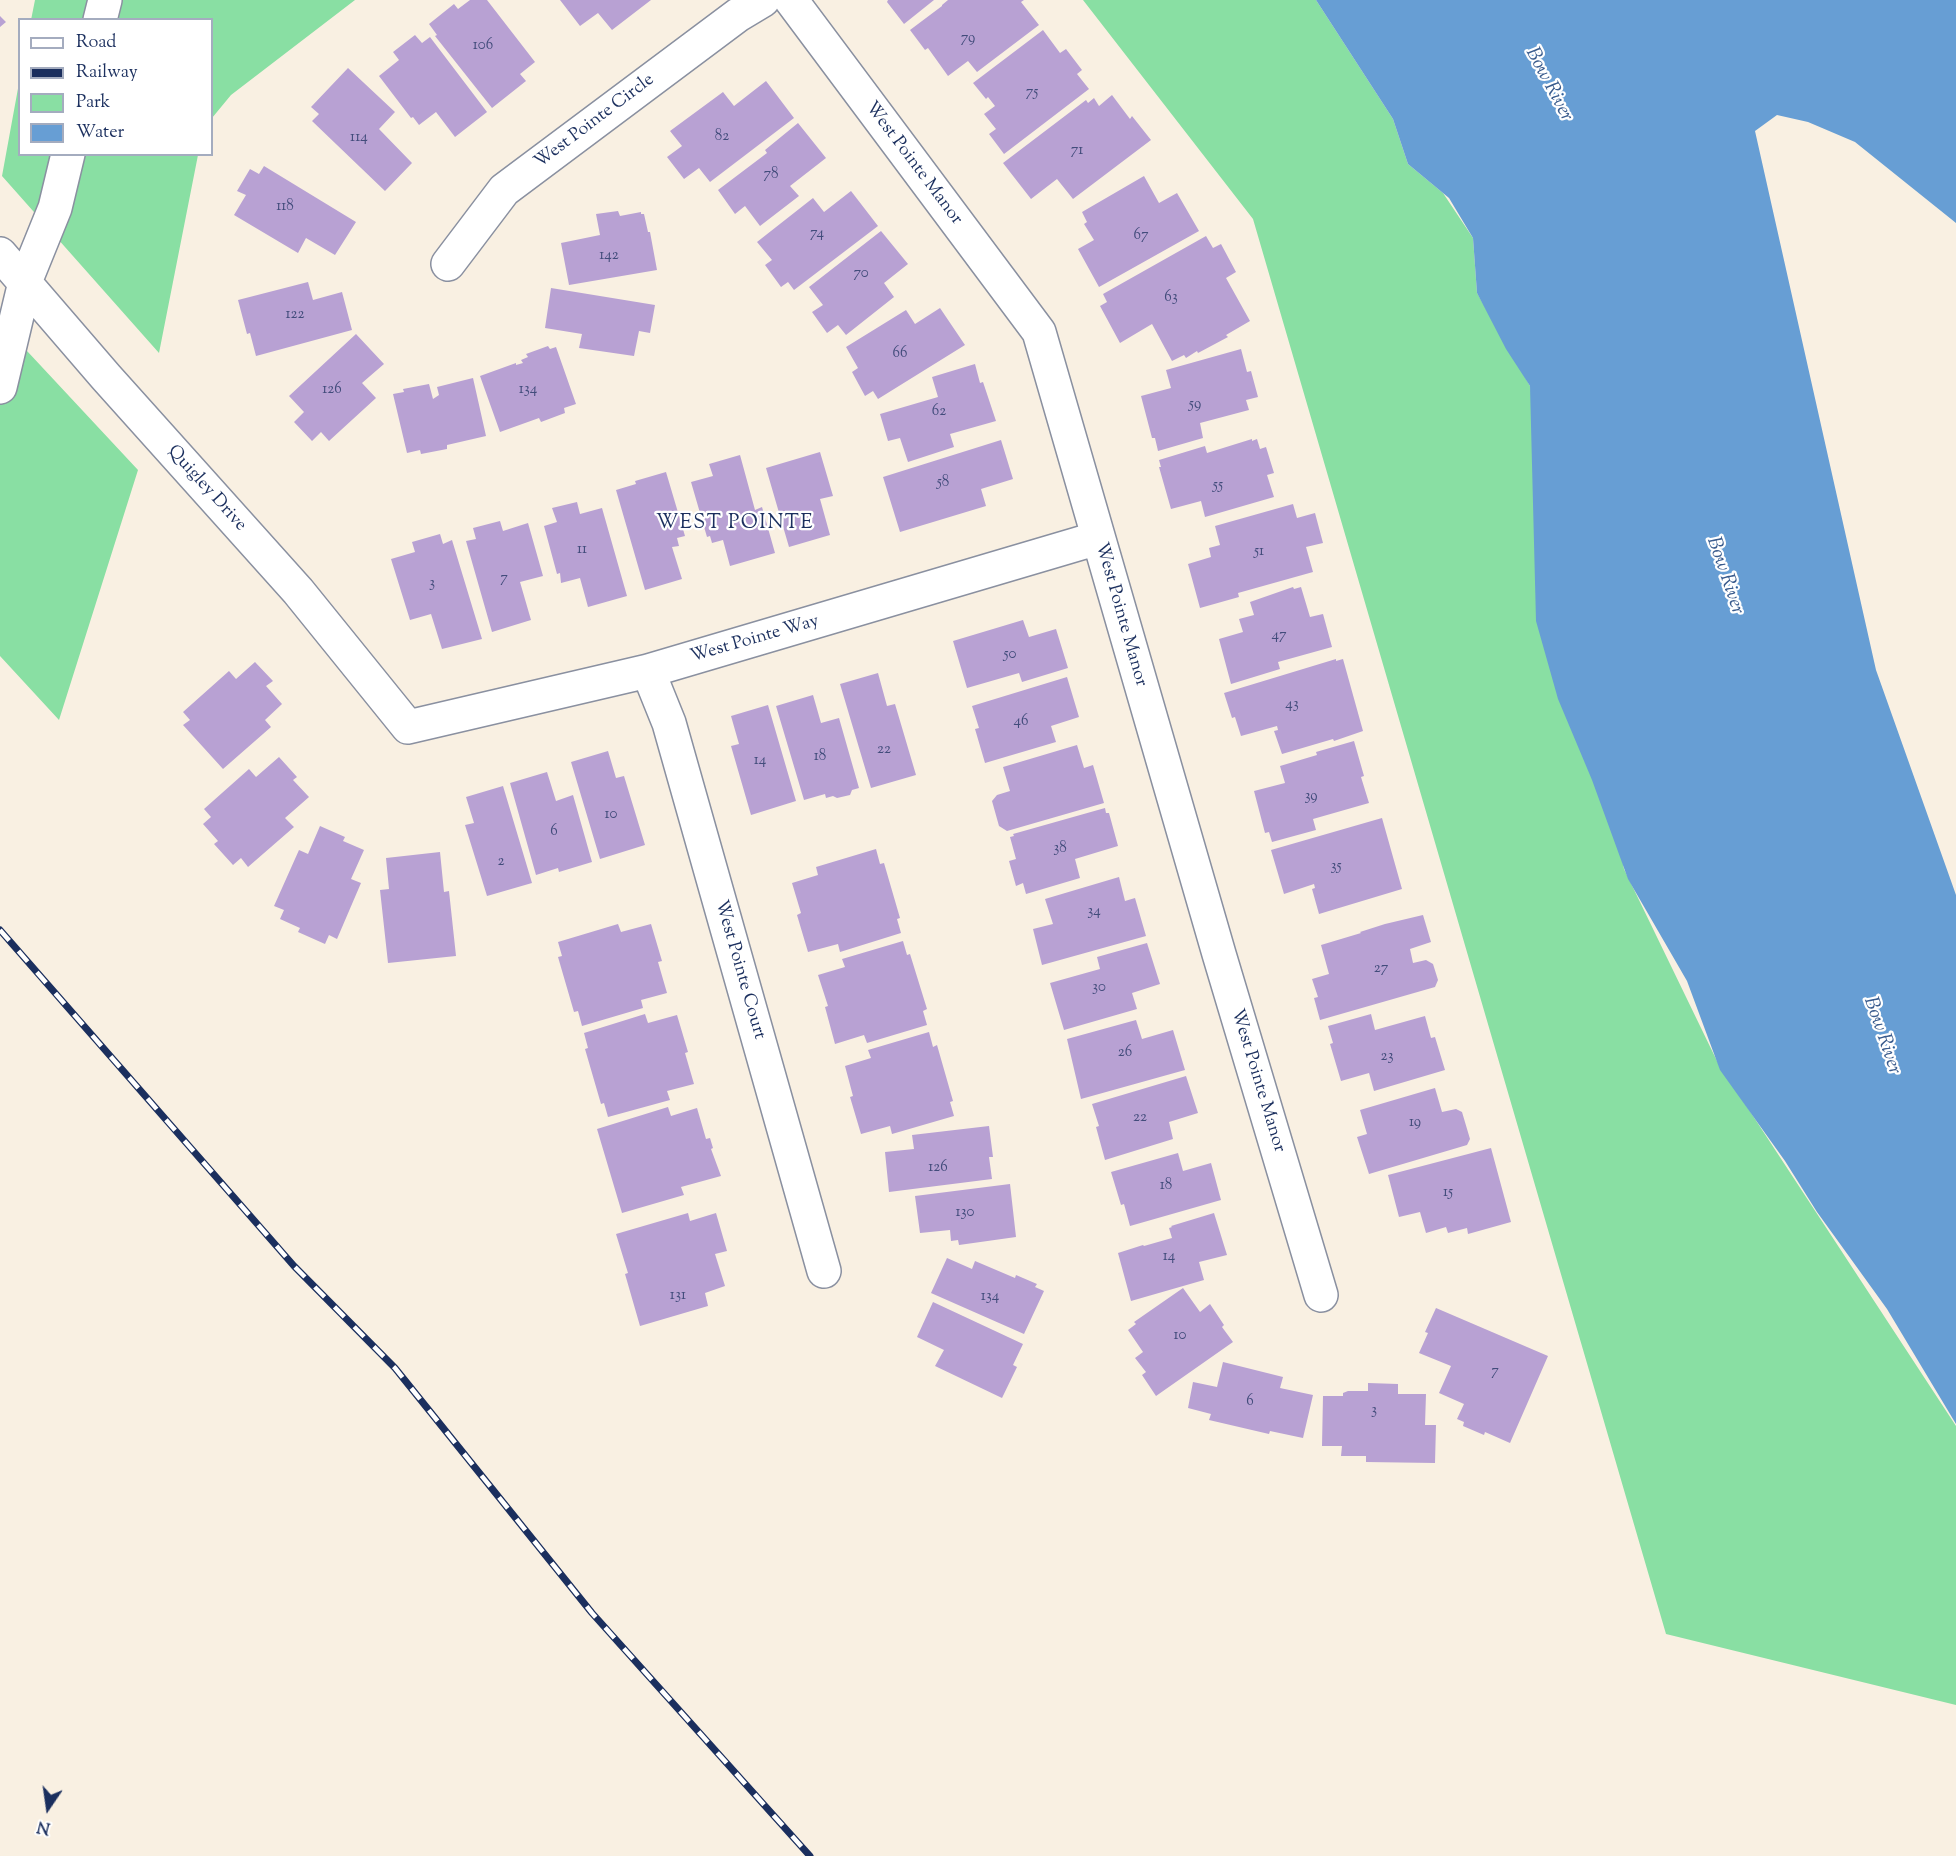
<!DOCTYPE html>
<html>
<head>
<meta charset="utf-8">
<style>
	body { margin:0 }
	#map { position:relative; width:1956px; height:1856px; overflow:hidden; background:#f9f0e2; font-family:"Sorts Mill Goudy",serif }
	canvas { display:block }
	.legend { position:absolute; left:18px; top:18px; width:195px; height:138px; box-sizing:border-box; background:#fff; border:2px solid #a4acbf; margin:0; padding:8px 10px; list-style:none; font-size:18px; color:#1b2f5e }
	.legend li { display:flex; align-items:center; gap:12px; height:30px }
	.legend b { width:30px; border:2px solid #a4acbf }
	.north { position:absolute; left:18px; top:1778px; width:60px; height:60px; -webkit-text-stroke:4px #fff; paint-order:stroke; rotate:193deg; font-size:16px; font-weight:700; line-height:24px; text-align:center; color:#1b2f5e }
	.north::after { content:''; display:block; margin:auto; width:21px; height:27px; background:#1b2f5e; clip-path:polygon(50% 0,100% 100%,50% 72%,0 100%) }
</style>
</head>
<body>
<div id="map">
<canvas width="1956" height="1856"></canvas>
<ul class="legend">
<li><b style="height:8px;background:#fff"></b>Road</li>
<li><b style="height:8px;background:#1b2f5e"></b>Railway</li>
<li><b style="height:16px;background:#89dfa3"></b>Park</li>
<li><b style="height:16px;background:#679ed4"></b>Water</li>
</ul>
<div class="north">N</div>
</div>
<script>
const ctx = document.querySelector('canvas').getContext('2d');
ctx.lineJoin = 'round';
function paint(path, color) { ctx.fillStyle = color; ctx.fill(path, 'evenodd'); }
const poly = rows => new Path2D(rows.map(r => 'M' + r).join(''));
function strokePath(path, color, width, dash) { ctx.strokeStyle = color; ctx.lineWidth = width; ctx.lineCap = dash ? 'butt' : 'round'; ctx.setLineDash(dash || []); ctx.stroke(path); }
function write(font, color, halo, rows, align = 'center') {
  ctx.font = font + ' "Sorts Mill Goudy",serif'; ctx.lineWidth = 4.5; ctx.setLineDash([]); ctx.textBaseline = 'middle'; ctx.strokeStyle = halo; ctx.fillStyle = color; for (const [text, x, y, turn = 0] of rows) {
    ctx.save(); ctx.translate(x, y); ctx.rotate((+turn || 0) * Math.PI / 180); ctx.textAlign = isNaN(turn) ? turn : align; if (halo) ctx.strokeText(text, 0, 0); ctx.fillText(text, 0, 0); ctx.restore();
  }
}
paint(poly([
	[35,0,355,0,231,95,212,118,212,20,31,20],
	[1083,0,1316,0,1393,119,1408,164,1443,193,1473,238,1477,293,1530,386,1624,869,1717,1061,1956,1426,1956,1705,1666,1634,1253,219],
	[19,83,20,154,198,155,159,353,2,176],
	[0,322,138,470,59,720,0,656]
]), '#89dfa3');
paint(poly([
	[1316,0,1956,0,1956,223,1855,142,1808,122,1777,115,1755,131,1876,670,1956,895,1956,1424,1887,1309,1817,1212,1785,1161,1720,1070,1687,981,1628,879,1592,780,1558,699,1536,621,1530,386,1506,349,1477,293,1473,238,1449,198,1408,164,1393,119]
]), '#679ed4');
paint(poly([
	[470,0,487,0,535,62,520,74,526,81,492,108,435,36,437,35,429,24,454,4,458,9],
	[560,0,651,0,612,30,598,13,580,26],
	[888,0,934,0,904,24,887,2],
	[948,0,1024,0,1021,2,1039,25,977,72,968,61,948,76,928,48,925,50,910,30,942,6,942,5],
	[0,16,6,22,0,27],
	[1043,30,1060,53,1066,49,1082,70,1077,74,1089,89,1004,154,989,134,996,129,984,114,995,106,988,97,986,99,973,83],
	[415,35,422,43,430,37,487,112,455,137,436,112,419,125,413,117,411,118,379,76,399,60,393,52],
	[348,68,395,112,379,129,412,163,385,191,312,121,319,114,311,107],
	[766,81,794,118,710,182,699,168,684,179,667,157,682,146,670,131,723,92,734,106],
	[1112,95,1130,119,1132,116,1151,140,1073,199,1057,179,1031,199,1003,163,1086,100,1088,103,1094,98,1099,106],
	[798,123,826,158,790,186,799,196,760,226,745,206,735,214,718,190,767,153,765,150],
	[264,166,356,222,335,255,306,238,298,253,234,215,246,195,237,191,250,169,259,174],
	[1144,176,1159,203,1177,193,1199,231,1099,287,1078,249,1094,240,1084,224,1087,222,1082,212],
	[851,191,878,226,794,290,788,282,781,287,765,265,772,260,757,242,813,198,824,212],
	[618,211,620,216,641,212,641,214,644,214,648,232,650,232,657,270,569,285,561,243,600,235,596,214],
	[881,231,908,264,884,283,894,297,846,335,838,325,827,333,812,312,823,305,809,287],
	[1206,236,1213,248,1221,244,1236,272,1226,278,1250,321,1226,335,1228,337,1198,353,1197,351,1186,358,1184,355,1172,361,1152,324,1120,343,1100,306,1107,302,1103,294],
	[308,282,313,300,342,292,352,330,256,356,250,333,247,334,238,300],
	[551,288,655,305,650,333,639,331,634,356,579,348,582,334,545,328],
	[940,308,965,345,878,399,873,391,865,396,852,372,858,368,846,347,906,310,915,324],
	[356,334,384,364,362,383,376,398,329,441,321,432,312,441,294,422,304,412,289,396],
	[548,346,550,349,556,347,576,404,564,408,565,413,541,422,539,418,500,432,480,376,516,363,516,365,523,363,521,360,528,357,526,354],
	[1241,349,1247,372,1251,371,1258,397,1246,400,1249,410,1200,423,1203,438,1158,451,1155,438,1152,438,1141,396,1171,388,1166,370],
	[975,364,980,383,983,382,996,421,950,434,954,447,908,462,900,438,888,441,880,414,938,397,932,377],
	[473,378,486,436,447,445,447,449,421,454,420,450,407,453,393,394,404,392,403,389,429,384,433,399,439,395,437,387],
	[1252,439,1252,441,1257,439,1260,449,1266,447,1274,473,1267,475,1274,497,1205,517,1201,501,1171,509,1159,467,1161,467,1159,460,1205,446,1207,453],
	[1001,440,1013,479,981,489,986,506,900,532,883,477],
	[820,452,833,496,820,499,830,535,789,547,766,468],
	[740,455,755,510,762,507,775,553,730,566,723,540,712,543,710,536,707,537,691,482,713,476,709,464],
	[666,472,685,536,677,538,679,546,672,547,682,579,645,590,616,490,636,484,635,481],
	[577,502,580,514,602,508,627,596,588,607,580,578,561,583,560,573,557,574,544,526,557,522,552,508],
	[1293,504,1297,518,1315,513,1323,543,1306,547,1313,572,1238,593,1239,597,1200,608,1188,564,1211,557,1209,548,1220,545,1215,526],
	[500,521,503,531,528,523,543,576,520,582,531,620,492,632,466,541,476,539,473,528],
	[440,534,443,544,452,540,482,639,442,649,431,614,410,620,391,559,415,552,412,542],
	[1293,587,1294,589,1301,587,1310,617,1323,614,1332,647,1278,662,1280,669,1231,684,1219,639,1243,632,1239,619,1254,615,1250,602],
	[1023,620,1029,637,1056,629,1068,668,1022,682,1019,673,967,688,953,641],
	[1336,659,1336,661,1343,659,1363,731,1334,741,1333,739,1282,754,1274,731,1278,730,1277,726,1241,736,1235,717,1232,718,1224,693],
	[255,662,273,681,266,686,282,704,265,720,271,727,223,769,183,725,190,720,183,712,229,671,236,679],
	[878,673,887,706,895,704,916,775,871,788,840,684],
	[1067,677,1079,717,1051,726,1056,742,985,763,975,729,979,728,972,706],
	[813,695,821,723,839,718,859,788,852,790,850,795,837,798,833,796,826,798,825,794,804,800,776,706],
	[768,705,796,801,751,815,731,746,739,744,731,716],
	[1354,741,1364,776,1361,777,1369,803,1313,819,1316,830,1272,842,1269,832,1265,833,1254,791,1285,783,1280,766,1317,755,1316,752],
	[1077,745,1084,768,1093,765,1104,803,1007,831,999,826,992,801,997,795,1010,791,1003,767],
	[608,751,616,778,624,776,645,845,600,859,571,762],
	[279,757,297,777,293,780,309,797,285,818,294,827,248,867,241,858,233,865,214,844,218,841,203,824,211,817,204,809,249,769,256,777],
	[547,772,556,801,573,795,592,862,559,872,558,868,536,875,510,783],
	[503,786,532,883,487,896,465,825,474,823,466,797],
	[1105,808,1106,813,1109,813,1118,846,1075,859,1080,878,1026,894,1023,883,1016,886,1009,861,1016,859,1010,837,1014,836,1013,834],
	[1382,818,1402,889,1319,914,1312,889,1315,888,1314,884,1284,894,1271,850],
	[320,826,345,837,343,841,364,850,351,879,361,883,337,939,329,935,325,944,298,932,300,928,280,919,284,910,274,906,299,850,308,854],
	[876,849,880,864,884,863,900,918,897,919,901,933,840,952,838,944,808,952,797,915,801,913,792,883,818,875,816,867],
	[440,852,444,892,449,891,456,956,388,963,380,890,389,889,386,858],
	[1119,877,1125,901,1135,898,1146,936,1042,965,1033,929,1053,924,1045,899],
	[1423,915,1431,942,1410,949,1413,963,1426,960,1433,964,1438,980,1435,987,1320,1020,1314,998,1318,997,1312,979,1329,974,1321,945,1361,933,1360,932,1385,924],
	[618,924,621,932,651,924,662,961,658,962,667,993,641,1000,643,1008,582,1026,578,1011,574,1012,558,957,562,956,558,942],
	[903,941,907,955,910,954,927,1009,923,1011,927,1025,867,1043,864,1035,835,1044,825,1007,828,1006,818,975,845,967,842,959],
	[1147,943,1160,984,1132,993,1137,1009,1064,1030,1050,983,1100,969,1097,957],
	[645,1014,648,1023,677,1015,688,1052,685,1053,694,1084,667,1091,670,1100,608,1117,604,1103,601,1104,585,1049,588,1048,584,1033],
	[1371,1014,1375,1030,1425,1016,1431,1038,1435,1037,1445,1070,1374,1091,1369,1073,1341,1081,1330,1044,1333,1043,1328,1026],
	[1136,1020,1142,1039,1173,1030,1185,1070,1081,1099,1067,1039],
	[929,1032,933,1047,937,1045,953,1101,950,1102,954,1116,892,1134,890,1126,861,1134,850,1097,853,1096,845,1066,871,1058,868,1050],
	[1186,1076,1198,1113,1169,1122,1173,1139,1105,1160,1096,1127,1099,1126,1092,1104],
	[1435,1088,1442,1112,1456,1109,1462,1112,1470,1139,1467,1145,1369,1174,1357,1137,1367,1134,1360,1110],
	[668,1107,671,1116,697,1108,706,1139,710,1138,713,1148,711,1149,721,1176,681,1187,684,1195,622,1213,597,1129],
	[989,1126,993,1157,989,1157,992,1179,889,1192,885,1152,914,1149,912,1135],
	[1491,1148,1511,1222,1468,1234,1467,1228,1448,1233,1446,1227,1426,1233,1420,1212,1399,1217,1388,1175],
	[1178,1153,1183,1171,1211,1163,1221,1200,1130,1226,1124,1204,1121,1205,1111,1172],
	[1010,1184,1016,1237,959,1245,958,1240,951,1241,950,1230,920,1233,915,1196],
	[688,1213,690,1221,716,1213,727,1251,715,1254,725,1286,705,1293,708,1306,640,1326,625,1274,628,1273,616,1234],
	[1214,1213,1227,1255,1199,1262,1204,1280,1131,1301,1118,1253,1143,1245,1144,1246,1172,1238,1169,1228,1172,1227,1171,1226],
	[947,1258,972,1269,975,1261,1015,1278,1016,1275,1037,1284,1035,1287,1044,1291,1024,1334,931,1293],
	[1183,1288,1200,1312,1210,1304,1224,1325,1222,1327,1233,1342,1156,1396,1142,1375,1146,1372,1135,1358,1143,1352,1128,1330,1136,1324,1134,1322],
	[933,1302,1023,1344,1013,1365,1017,1367,1002,1398,935,1366,944,1350,917,1337],
	[1436,1308,1548,1356,1510,1443,1485,1432,1484,1435,1463,1426,1464,1422,1457,1419,1464,1404,1439,1393,1451,1366,1419,1353,1428,1333,1425,1332],
	[1223,1362,1283,1377,1280,1388,1313,1395,1303,1438,1270,1431,1269,1434,1209,1420,1211,1414,1188,1408,1193,1382,1217,1387],
	[1368,1383,1398,1384,1398,1394,1426,1394,1425,1425,1436,1425,1435,1463,1366,1462,1366,1456,1341,1456,1342,1446,1322,1446,1323,1396,1343,1396,1343,1393,1348,1391,1368,1391]
]), '#b8a1d3');
const minor = poly([
	[791,0,1039,332,1219,954,1321,1295],
	[100,20,105,0],
	[0,254,106,377,298,591,408,727,648,671,1098,538],
	[448,264,504,190,738,15,763,0],
	[0,387,25,282,55,208,68,154],
	[648,671,669,723,824,1271]
]);
strokePath(minor, '#8a90a0', 36);
strokePath(minor, '#fff', 33);
const rail = poly([
	[0,930,294,1266,395,1368,592,1613,810,1856]
]);
strokePath(rail, '#1b2f5e', 7);
strokePath(rail, '#fff', 4.5, [14]);
write('15px', '#424c7b', null, [
	["79",968,39],
	["106",483,46],
	["75",1032,93],
	["82",722,137],
	["114",359,138],
	["71",1077,151],
	["78",771,175],
	["118",285,207],
	["74",817,234],
	["67",1141,236],
	["142",609,256],
	["70",861,274],
	["63",1171,298],
	["122",295,315],
	["66",900,354],
	["126",332,390],
	["134",528,390],
	["59",1195,405],
	["62",939,412],
	["58",943,483],
	["55",1218,486],
	["11",582,550],
	["51",1259,552],
	["7",504,579],
	["3",432,584],
	["47",1279,636],
	["50",1010,655],
	["43",1292,705],
	["46",1021,722],
	["22",884,750],
	["18",820,757],
	["14",760,761],
	["39",1311,797],
	["10",611,815],
	["6",554,832],
	["38",1060,849],
	["2",501,862],
	["35",1336,867],
	["34",1094,912],
	["27",1381,969],
	["30",1099,988],
	["26",1125,1053],
	["23",1387,1057],
	["22",1140,1118],
	["19",1415,1123],
	["126",938,1168],
	["18",1166,1186],
	["15",1448,1193],
	["130",965,1213],
	["14",1169,1257],
	["131",678,1296],
	["134",990,1297],
	["10",1180,1336],
	["7",1495,1372],
	["6",1250,1402],
	["3",1374,1411]
]);
write('18px', '#1b2f5e', '#fff', [
	["West Pointe Circle",595,122,-37],
	["West Pointe Manor",913,164,53],
	["Quigley Drive",206,489,48],
	["West Pointe Manor",1120,615,74],
	["West Pointe Way",755,640,-16],
	["West Pointe Court",739,970,74],
	["West Pointe Manor",1257,1081,73]
]);
write('italic 20px', '#395b8d', '#fff', [
	["Bow River",1548,85,62],
	["Bow River",1724,576,71],
	["Bow River",1881,1036,71]
]);
ctx.letterSpacing = '1.5px';
write('20px', '#1b2f5e', '#fff', [
	["WEST POINTE",735,525]
]);
ctx.letterSpacing = '0px';
</script>
</body>
</html>
